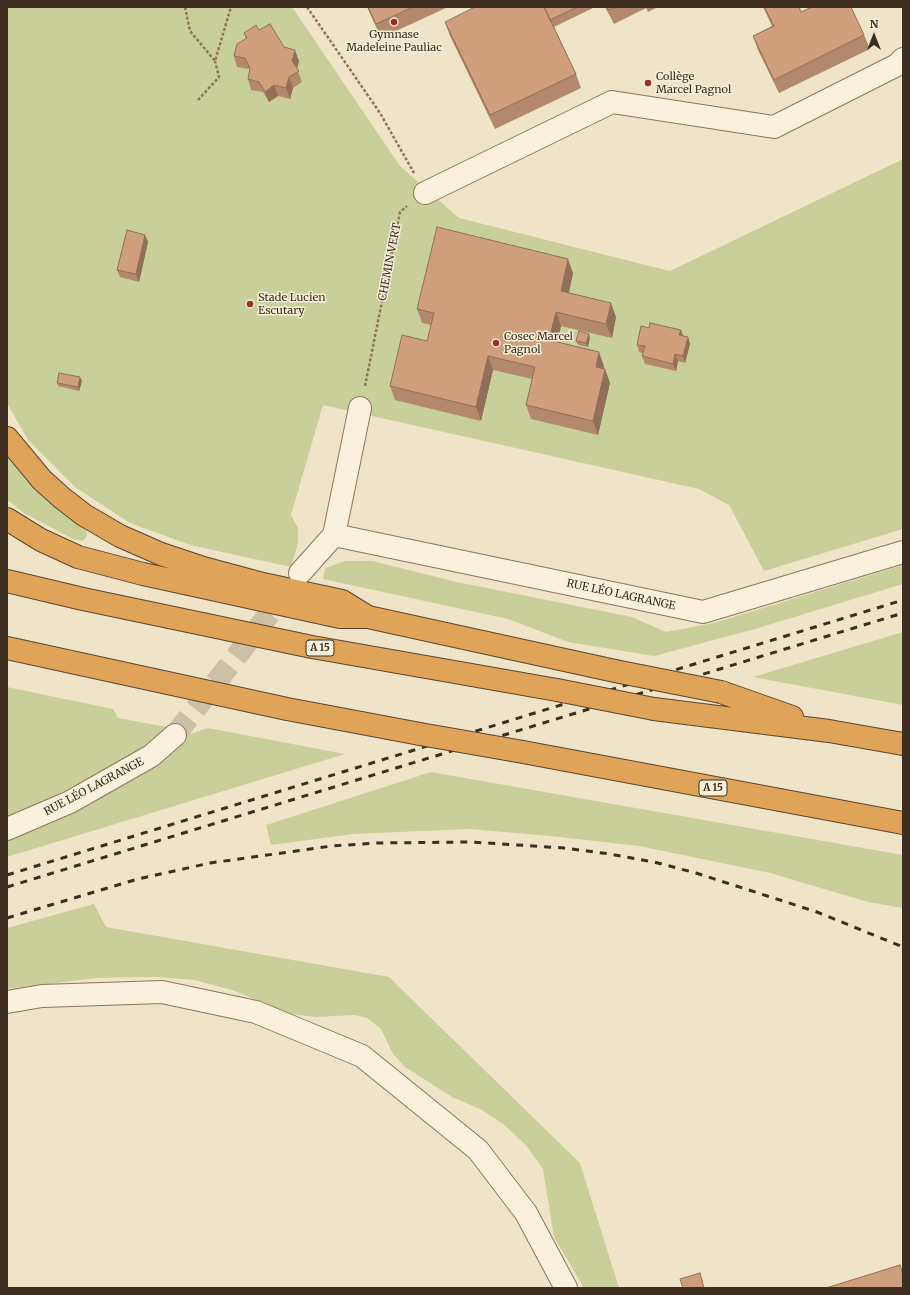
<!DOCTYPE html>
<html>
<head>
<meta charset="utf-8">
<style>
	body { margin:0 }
	#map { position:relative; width:910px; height:1295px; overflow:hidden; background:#f0e4c8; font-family:Merriweather,serif }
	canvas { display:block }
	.frame { position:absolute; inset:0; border:8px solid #3d2e20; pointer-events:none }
	.north { position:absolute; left:854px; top:16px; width:40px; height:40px; -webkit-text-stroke:3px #f7eed8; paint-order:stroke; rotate:0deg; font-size:11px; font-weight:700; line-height:16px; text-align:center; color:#3d2e20 }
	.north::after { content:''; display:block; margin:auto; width:14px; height:18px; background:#3d2e20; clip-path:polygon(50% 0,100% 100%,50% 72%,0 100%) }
</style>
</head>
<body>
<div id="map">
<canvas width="910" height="1295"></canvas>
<div class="frame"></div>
<div class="north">N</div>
</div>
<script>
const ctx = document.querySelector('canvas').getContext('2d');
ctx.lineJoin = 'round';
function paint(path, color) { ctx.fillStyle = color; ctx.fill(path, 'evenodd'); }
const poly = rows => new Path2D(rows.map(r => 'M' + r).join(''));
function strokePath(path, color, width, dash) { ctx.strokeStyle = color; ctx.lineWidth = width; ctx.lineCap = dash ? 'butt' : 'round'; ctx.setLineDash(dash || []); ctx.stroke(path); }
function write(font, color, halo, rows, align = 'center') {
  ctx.font = font + ' Merriweather,serif'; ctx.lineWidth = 3; ctx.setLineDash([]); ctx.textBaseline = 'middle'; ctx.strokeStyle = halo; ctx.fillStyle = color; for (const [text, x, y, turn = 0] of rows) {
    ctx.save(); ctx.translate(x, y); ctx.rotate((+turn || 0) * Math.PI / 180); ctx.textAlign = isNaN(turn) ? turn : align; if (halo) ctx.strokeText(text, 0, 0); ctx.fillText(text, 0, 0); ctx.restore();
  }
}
paint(poly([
	[7,7,292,7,400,166,459,218,670,271,903,159,903,529,764,571,729,505,699,489,323,405,291,515,298,528,298,543,291,567,190,545,130,523,75,487,28,440,7,403],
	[7,455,83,527,87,532,86,538,82,541,73,539,24,513,7,500],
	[345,561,372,561,457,582,632,617,666,632,714,623,903,565,903,584,755,629,654,656,568,642,508,619,323,579,325,568],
	[903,632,903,705,753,677],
	[7,687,113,709,118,718,167,727,140,750,63,792,7,817],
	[208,728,345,754,7,857,7,838,153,767,190,734],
	[431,772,903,855,903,908,868,902,770,873,639,846,550,836,470,829,353,834,271,845,266,825],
	[94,904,106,927,389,977,580,1163,619,1288,584,1288,554,1237,543,1169,526,1145,503,1124,482,1110,452,1097,405,1067,393,1054,381,1029,367,1018,354,1015,316,1017,291,1014,232,990,195,980,154,977,97,978,7,989,7,928]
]), '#c9cf9b');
strokePath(poly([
	[175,735,288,590]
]), '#ccc0a6', 22, [22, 11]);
const minor = poly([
	[425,193,612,102,774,127,897,65,903,59],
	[334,535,703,612,903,552],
	[334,535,360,408],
	[300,573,334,535],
	[7,829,70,802,151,756,175,735],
	[7,1002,42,996,162,992,256,1012,362,1056,478,1150,526,1213,566,1288]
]);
const highway = poly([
	[7,438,42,480,62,498,84,515,120,536,161,554,200,567,263,584,342,601,368,617],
	[7,519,41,540,78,557,143,574,340,617,368,617,615,671],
	[7,581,83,599,312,647,557,690],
	[7,648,287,709,420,734],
	[721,692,792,717],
	[654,709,829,731,903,744],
	[523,752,903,823]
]);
strokePath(minor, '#8d765c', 24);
strokePath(highway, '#5b4430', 24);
strokePath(poly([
	[185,7,190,31,215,61,231,7],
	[307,7,380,113,414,173],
	[198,100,219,77,215,61],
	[365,386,400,212,407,206]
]), '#8d765c', 2.5, [3, 2]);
strokePath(minor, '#faf1dc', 22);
strokePath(highway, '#e0a458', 22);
strokePath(poly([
	[7,875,903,600],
	[7,887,903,613],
	[7,918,138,879,210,863,332,846,377,843,471,842,564,848,610,854,654,862,696,873,817,912,903,947]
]), '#3d2e20', 3, [7, 7]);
const highwayBridge = poly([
	[615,671,721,692],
	[557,690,654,709],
	[420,734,523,752]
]);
strokePath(highwayBridge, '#5b4430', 24, []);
strokePath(highwayBridge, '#e0a458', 22);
paint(poly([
	[367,7,448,7,381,38],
	[545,7,595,7,554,27,576,74,581,88,495,129,450,36,445,22],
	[605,7,658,7,648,12,646,8,614,24],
	[763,7,799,7,801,12,864,35,870,49,779,93,758,50,753,36,772,26],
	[259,30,284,47,299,61,297,69,302,82,293,88,290,99,278,96,269,102,263,92,251,90,248,79,250,71,249,69,237,67,234,56,246,39,244,33],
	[148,242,139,282,120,277,117,270],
	[573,273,569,293,616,317,612,338,561,326,557,342,604,366,604,368,610,383,598,435,531,419,526,405,532,379,493,370,481,421,395,400,390,386,427,341,431,325,422,323,417,309],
	[683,336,688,337,690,344,685,363,678,361,676,371,645,364,642,356,643,353,639,352,637,345],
	[590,337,588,347,578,345,576,341],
	[82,381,79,391,58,386,57,383]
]), '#b2896c');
paint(poly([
	[295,50,299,61,296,72,292,61],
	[289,77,293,88,290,99,286,88],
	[274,85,278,96,269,102,265,92],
	[145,235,148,242,139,282,136,274],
	[568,259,573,273,566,305,561,291],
	[611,303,616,317,612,338,606,324],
	[556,312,561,326,554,354,549,340],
	[681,330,684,338,679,335],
	[589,334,590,337,588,347,586,343],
	[688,337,690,344,685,363,683,356],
	[599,352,604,366,601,381,596,367],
	[675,354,678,361,676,371,673,364],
	[488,356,493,370,481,421,476,407],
	[605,369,610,383,598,435,593,421],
	[80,377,82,381,79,391,78,387]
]), '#916f58');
const building = poly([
	[368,7,413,7,376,24,368,7],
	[475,7,544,7,576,74,490,115,445,22,475,7],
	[544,7,577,7,550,20,544,7],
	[607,7,615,7,609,10,607,7],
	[764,7,799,7,801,12,812,7,851,7,864,35,774,80,753,36,774,26,764,7],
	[270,24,284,47,295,50,292,61,299,71,289,77,286,88,274,85,265,92,259,82,248,79,250,68,245,58,234,56,237,44,247,38,244,33,256,25,259,30,270,24],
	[437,227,568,259,561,291,611,303,606,324,556,312,549,340,599,352,596,367,605,369,593,421,526,405,535,367,488,356,476,407,390,386,402,335,427,341,434,313,417,309,437,227],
	[127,230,145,235,136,274,117,270,127,230],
	[650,323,681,330,679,335,688,337,683,356,675,354,673,364,642,356,645,346,637,345,641,326,649,328,650,323],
	[579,331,589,334,586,343,576,341,579,331],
	[59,373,80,377,78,387,57,383,59,373],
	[900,1265,903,1274,903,1288,826,1288,900,1265],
	[700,1273,704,1288,683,1288,680,1279,700,1273]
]);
paint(building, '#cf9f7d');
strokePath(building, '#916f58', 1);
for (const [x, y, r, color] of [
	[394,22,4,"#9e2a2b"],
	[648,83,4,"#9e2a2b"],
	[250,304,4,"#9e2a2b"],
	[496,343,4,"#9e2a2b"]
]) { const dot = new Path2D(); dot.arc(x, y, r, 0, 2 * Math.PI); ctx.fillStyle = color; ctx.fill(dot); strokePath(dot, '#f7eed8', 1.5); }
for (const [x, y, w] of [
	[320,648,28],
	[713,788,28]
]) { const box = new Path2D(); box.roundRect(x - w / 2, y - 8, w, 16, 3); ctx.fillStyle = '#f7eed8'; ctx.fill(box); strokePath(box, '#3d2e20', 1); }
write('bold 10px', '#3d2e20', null, [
	["A 15",320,648],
	["A 15",713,788]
]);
write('11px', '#3d2e20', '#f7eed8', [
	["Gymnase",394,35,"center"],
	["Madeleine Pauliac",394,48,"center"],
	["Collège",656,77],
	["Marcel Pagnol",656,90],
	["Stade Lucien",258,298],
	["Escutary",258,311],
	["Cosec Marcel",504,337],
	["Pagnol",504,350]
], 'left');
write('11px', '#3d2e20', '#f7eed8', [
	["CHEMIN VERT",390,262,-79],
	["RUE LÉO LAGRANGE",621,595,12],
	["RUE LÉO LAGRANGE",94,787,-28]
]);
</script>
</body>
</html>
